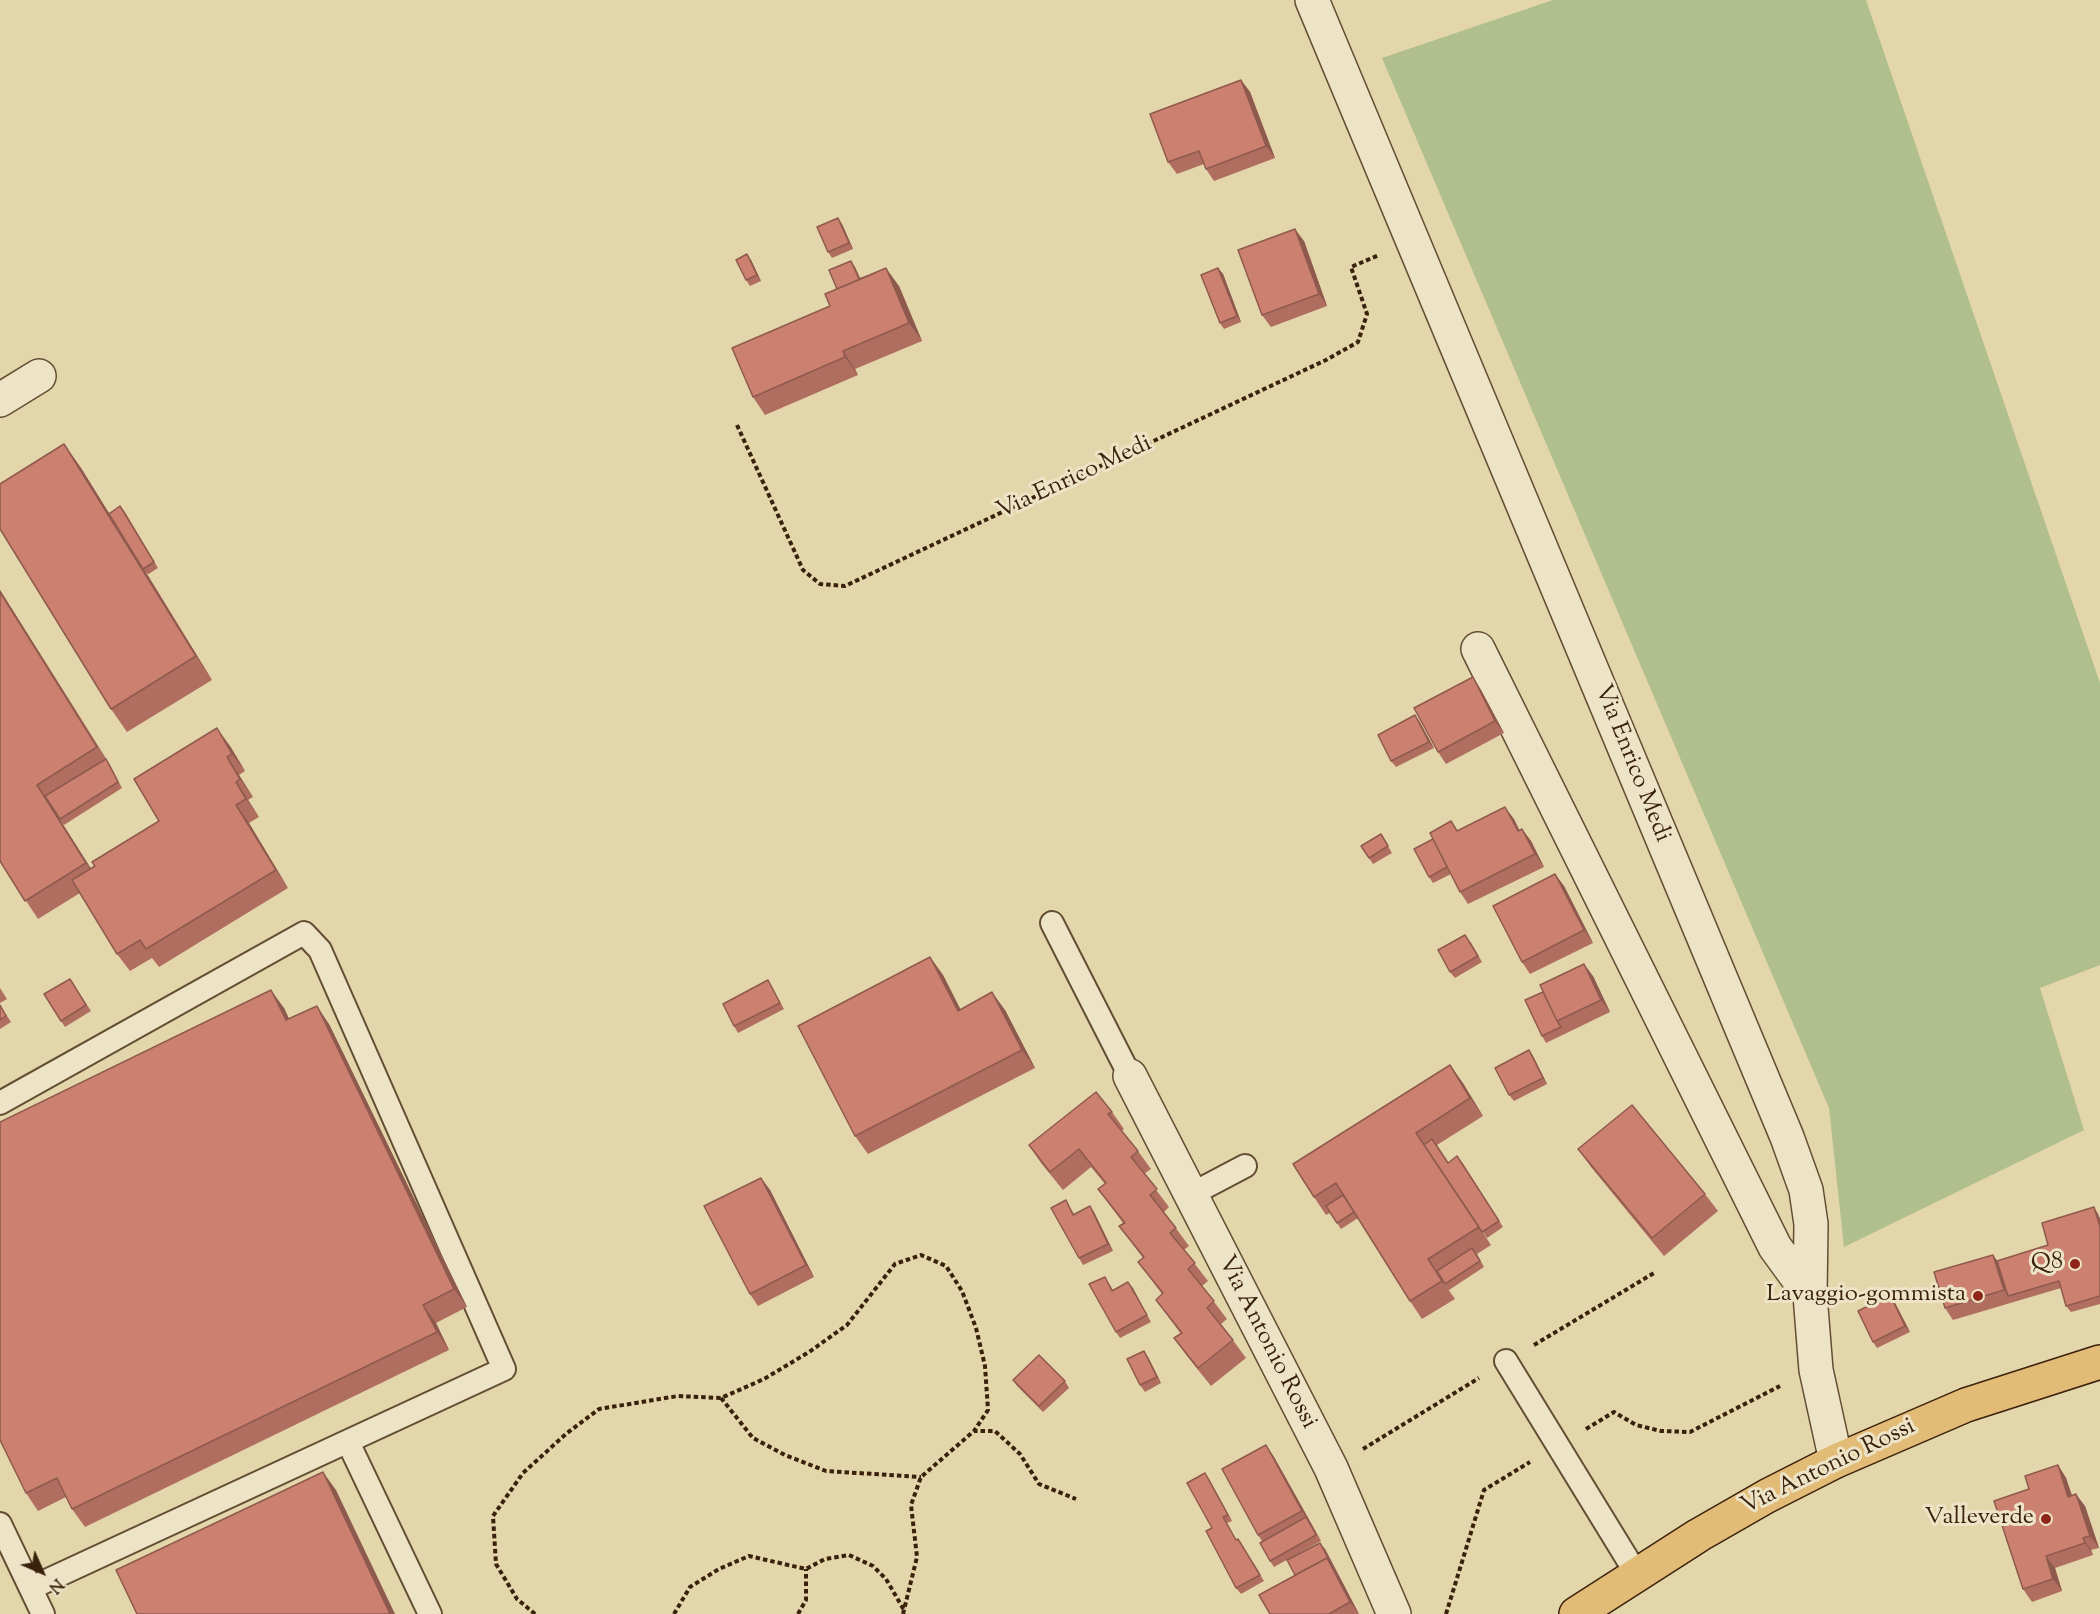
<!DOCTYPE html>
<html>
<head>
<meta charset="utf-8">
<style>
	body { margin:0 }
	#map { position:relative; width:2100px; height:1614px; overflow:hidden; background:#e4d6ab; font-family:"Sorts Mill Goudy",serif }
	canvas { display:block }
	.north { position:absolute; left:12px; top:1542px; width:60px; height:60px; -webkit-text-stroke:4px #ede4c8; paint-order:stroke; rotate:135deg; font-size:16px; font-weight:700; line-height:24px; text-align:center; color:#3a210b }
	.north::after { content:''; display:block; margin:auto; width:21px; height:27px; background:#3a210b; clip-path:polygon(50% 0,100% 100%,50% 72%,0 100%) }
</style>
</head>
<body>
<div id="map">
<canvas width="2100" height="1614"></canvas>
<div class="north">N</div>
</div>
<script>
const ctx = document.querySelector('canvas').getContext('2d');
ctx.lineJoin = 'round';
function paint(path, color) { ctx.fillStyle = color; ctx.fill(path, 'evenodd'); }
const poly = rows => new Path2D(rows.map(r => 'M' + r).join(''));
function strokePath(path, color, width, dash) { ctx.strokeStyle = color; ctx.lineWidth = width; ctx.lineCap = dash ? 'butt' : 'round'; ctx.setLineDash(dash || []); ctx.stroke(path); }
function write(font, color, halo, rows, align = 'center') {
  ctx.font = font + ' "Sorts Mill Goudy",serif'; ctx.lineWidth = 6; ctx.setLineDash([]); ctx.textBaseline = 'middle'; ctx.strokeStyle = halo; ctx.fillStyle = color; for (const [text, x, y, turn = 0] of rows) {
    ctx.save(); ctx.translate(x, y); ctx.rotate((+turn || 0) * Math.PI / 180); ctx.textAlign = isNaN(turn) ? turn : align; if (halo) ctx.strokeText(text, 0, 0); ctx.fillText(text, 0, 0); ctx.restore();
  }
}
paint(poly([
	[1553,0,1866,0,2100,683,2100,965,2040,988,2084,1130,1844,1247,1829,1108,1382,58]
]), '#b0bf8c');
const lane = poly([
	[1052,923,1130,1076],
	[0,1103,304,933,320,950,504,1369,31,1588],
	[1190,1195,1245,1166],
	[1506,1361,1636,1573],
	[348,1442,430,1614],
	[0,1524,43,1614]
]);
const street = poly([
	[1312,0,1787,1137,1806,1190,1811,1224,1810,1295,1816,1370,1836,1461],
	[0,400,39,376],
	[1478,649,1775,1247,1810,1295],
	[1130,1076,1331,1468,1394,1614]
]);
const primary = poly([
	[1576,1614,1699,1535,1767,1496,1836,1461,1966,1405,2100,1362]
]);
strokePath(lane, '#644e33', 26);
strokePath(street, '#644e33', 36);
strokePath(primary, '#3a210b', 36);
strokePath(poly([
	[737,425,803,570,820,584,845,586,1326,360,1358,342,1367,314,1351,267,1379,255],
	[1534,1345,1654,1273],
	[721,1398,753,1438,785,1455,826,1471,921,1477],
	[1586,1429,1614,1412,1636,1425,1661,1431,1690,1432,1780,1386],
	[1363,1449,1479,1378],
	[535,1614,517,1599,496,1564,493,1516,523,1473,567,1433,599,1409,678,1396,721,1398,764,1379,809,1352,847,1325,895,1264,921,1255,946,1266,962,1291,976,1328,985,1366,988,1410,974,1431],
	[674,1614,690,1587,719,1569,749,1556,806,1569,825,1559,849,1555,873,1566,886,1579,904,1610],
	[798,1614,806,1600,806,1569],
	[903,1614,917,1557,911,1505,921,1477,974,1431,995,1431,1020,1454,1039,1484,1076,1499],
	[1446,1614,1484,1490,1530,1462]
]), '#3a210b', 4, [4.5, 3]);
strokePath(lane, '#ede4c8', 22);
strokePath(street, '#ede4c8', 33);
strokePath(primary, '#e2bb76', 33);
paint(poly([
	[1241,80,1250,92,1275,158,1214,181,1206,169,1204,164,1177,174,1168,162],
	[842,224,853,249,832,258,828,252],
	[1304,241,1327,306,1271,327,1262,315],
	[751,260,761,281,750,286,746,280],
	[855,267,860,278,899,286,922,341,855,369,858,375,765,415,753,397,830,306,837,289],
	[1218,268,1223,274,1241,322,1224,329,1220,323],
	[64,444,81,468,109,513,120,506,125,512,158,568,147,575,146,572,212,680,127,732,111,709],
	[0,590,110,765,122,788,64,825,61,821,91,869,159,821,230,746,245,771,239,775,253,797,248,800,259,817,249,823,288,888,159,967,152,958,130,971,117,954,80,893,38,919,0,861],
	[1473,677,1481,690,1504,733,1446,764,1438,752],
	[1415,715,1434,748,1396,767,1391,761],
	[1514,819,1519,830,1522,829,1531,841,1544,867,1468,904,1460,892,1451,874,1433,883,1429,877,1458,830],
	[1381,834,1392,853,1373,864,1361,846],
	[1555,874,1564,886,1593,943,1530,974,1522,962],
	[1470,941,1482,962,1455,978,1450,972],
	[930,957,943,975,960,1009,1005,1010,1035,1068,868,1154,855,1136],
	[1593,976,1610,1012,1546,1043,1542,1036],
	[70,979,91,1011,65,1027,61,1021],
	[772,987,784,1009,738,1033,734,1026],
	[0,988,7,999,0,1003],
	[0,1005,11,1022,0,1029],
	[284,1008,289,1019,329,1024,467,1307,436,1323,449,1350,85,1527,72,1509,66,1497,38,1511,26,1493],
	[1529,1050,1533,1056,1547,1084,1514,1101,1509,1095],
	[1450,1065,1483,1116,1437,1145,1448,1162,1462,1162,1503,1227,1487,1238,1472,1216,1491,1245,1477,1254,1484,1267,1449,1290,1448,1289,1455,1299,1422,1319,1410,1301,1358,1218,1341,1229,1330,1213,1326,1215,1314,1197],
	[1112,1112,1124,1129,1122,1131,1138,1151,1151,1169,1144,1174,1169,1207,1164,1212,1189,1246,1184,1250,1208,1281,1202,1286,1227,1319,1221,1324,1246,1358,1211,1386,1187,1356,1174,1338,1181,1334,1156,1300,1162,1294,1138,1262,1143,1258,1119,1226,1123,1223,1098,1189,1105,1184,1091,1167,1063,1190,1041,1163,1029,1145],
	[1578,1149,1705,1194,1718,1211,1664,1256,1591,1167],
	[761,1178,770,1190,814,1277,758,1306,750,1294],
	[1066,1200,1074,1214,1094,1212,1113,1251,1083,1265,1079,1258],
	[2094,1207,2098,1214,2100,1219,2100,1304,2071,1312,2066,1306,2061,1288,1953,1320,1945,1308,1997,1261,2048,1245],
	[1128,1282,1151,1322,1120,1338,1116,1332,1109,1283,1113,1290],
	[1890,1295,1894,1301,1910,1332,1877,1348,1873,1342],
	[1148,1357,1161,1383,1145,1392,1140,1385],
	[1013,1380,1065,1381,1069,1388,1043,1412,1017,1386],
	[1266,1445,1274,1457,1321,1541,1274,1567,1270,1561,1262,1541,1258,1535],
	[2058,1465,2066,1478,2072,1495,2085,1506,2099,1548,2091,1550,2093,1555,2055,1568,2062,1591,2032,1602,2023,1589,2029,1489],
	[1209,1479,1232,1521,1227,1523,1236,1540,1238,1539,1242,1545,1264,1581,1241,1594,1236,1588],
	[1325,1549,1359,1614,1270,1614]
]), '#af6e60');
paint(poly([
	[1241,80,1250,92,1275,158,1266,146],
	[838,218,842,224,853,249,849,243],
	[1295,229,1304,241,1327,306,1319,294],
	[747,254,751,260,761,281,757,275],
	[851,261,855,267,863,285,859,279],
	[886,268,899,286,922,341,909,323],
	[1218,268,1223,274,1241,322,1237,316],
	[843,351,855,369,858,375,845,357],
	[64,444,81,468,212,680,196,656],
	[0,590,110,765,122,788,106,759,0,592],
	[1473,677,1481,690,1504,733,1495,721],
	[1415,715,1420,722,1434,748,1429,742],
	[217,728,230,746,245,771,232,754],
	[227,757,239,775,253,797,240,779],
	[236,782,248,800,259,817,246,799],
	[37,785,49,803,99,881,86,863],
	[236,805,249,823,288,888,276,870],
	[1505,807,1514,819,1526,844,1518,831],
	[1522,829,1531,841,1544,867,1535,854],
	[1555,874,1564,886,1593,943,1584,930],
	[930,957,943,975,970,1028,958,1011],
	[1584,964,1593,976,1610,1012,1601,1000],
	[271,990,284,1008,298,1038,286,1020],
	[992,992,1005,1010,1035,1068,1022,1050],
	[317,1006,329,1024,467,1307,454,1289],
	[1529,1050,1533,1056,1547,1084,1543,1078],
	[1450,1065,1463,1083,1483,1116,1470,1098],
	[761,1178,770,1190,814,1277,806,1265],
	[1090,1206,1094,1212,1113,1251,1108,1244],
	[2094,1207,2098,1214,2100,1219,2100,1227],
	[1993,1255,2002,1267,2008,1296,2004,1290],
	[1128,1282,1133,1288,1151,1322,1147,1315],
	[1890,1295,1894,1301,1910,1332,1905,1326],
	[423,1305,436,1323,449,1350,437,1332],
	[1144,1351,1148,1357,1161,1383,1157,1377],
	[1266,1445,1274,1457,1321,1541,1302,1511],
	[2058,1465,2066,1478,2076,1509,2068,1497],
	[323,1472,336,1490,395,1614,390,1614],
	[1205,1473,1209,1479,1232,1521,1228,1515],
	[2076,1494,2085,1506,2099,1548,2090,1536],
	[2083,1538,2091,1550,2093,1555,2085,1543],
	[1320,1543,1325,1549,1359,1614,1350,1602],
	[2046,1556,2055,1568,2062,1591,2053,1579]
]), '#8f5a4e');
const building = poly([
	[1241,80,1266,146,1206,169,1199,151,1168,162,1150,114,1241,80],
	[838,218,849,243,828,252,817,227,838,218],
	[1295,229,1319,294,1262,315,1238,250,1295,229],
	[747,254,757,275,746,280,736,260,747,254],
	[851,261,859,279,875,273,837,289,829,270,851,261],
	[886,268,909,323,843,351,845,357,753,397,732,348,830,306,825,294,886,268],
	[1218,268,1237,316,1220,323,1201,275,1218,268],
	[64,444,196,656,111,709,0,529,0,484,64,444],
	[120,506,154,562,143,569,109,514,120,506],
	[0,592,97,747,37,785,86,863,25,901,0,861,0,592],
	[1473,677,1495,721,1438,752,1414,708,1473,677],
	[1415,715,1429,742,1391,761,1378,735,1415,715],
	[217,728,232,754,227,757,240,779,236,782,246,799,236,805,276,870,146,949,140,940,117,954,72,880,95,866,92,862,159,821,134,779,217,728],
	[106,759,118,782,60,819,45,796,106,759],
	[1505,807,1518,831,1522,829,1535,854,1460,892,1430,833,1451,821,1457,831,1505,807],
	[1381,834,1388,846,1369,858,1361,846,1381,834],
	[1433,839,1447,867,1429,877,1414,849,1433,839],
	[1555,874,1584,930,1522,962,1493,906,1555,874],
	[1465,935,1478,956,1450,972,1438,950,1465,935],
	[930,957,958,1011,992,992,1022,1050,855,1136,798,1026,930,957],
	[1584,964,1601,1000,1557,1021,1540,985,1584,964],
	[70,979,86,1005,61,1021,44,994,70,979],
	[768,980,780,1003,734,1026,723,1004,768,980],
	[271,990,286,1020,317,1006,454,1289,423,1305,437,1332,72,1509,57,1478,26,1493,0,1440,0,1122,271,990],
	[1543,992,1557,1021,1561,1027,1542,1036,1525,1000,1543,992],
	[0,1005,6,1016,0,1020,0,1005],
	[1529,1050,1543,1078,1509,1095,1495,1068,1529,1050],
	[1450,1065,1470,1098,1416,1133,1479,1227,1428,1259,1442,1281,1410,1301,1336,1183,1314,1197,1293,1164,1450,1065],
	[1096,1092,1112,1112,1108,1114,1138,1151,1131,1157,1157,1189,1150,1195,1176,1228,1170,1233,1195,1263,1188,1269,1214,1301,1207,1308,1233,1340,1198,1368,1174,1338,1182,1333,1156,1300,1163,1293,1138,1262,1144,1257,1119,1226,1125,1223,1098,1189,1106,1183,1079,1149,1050,1172,1029,1145,1096,1092],
	[1632,1105,1705,1194,1652,1238,1578,1149,1632,1105],
	[1432,1139,1448,1163,1457,1156,1499,1221,1482,1232,1424,1145,1432,1139],
	[761,1178,806,1265,750,1294,704,1206,761,1178],
	[1343,1195,1354,1212,1337,1223,1326,1206,1343,1195],
	[1066,1200,1073,1215,1090,1206,1108,1244,1079,1258,1051,1208,1066,1200],
	[2094,1207,2100,1227,2100,1296,2066,1306,2059,1281,2008,1296,1997,1261,2048,1245,2042,1223,2094,1207],
	[1472,1248,1480,1261,1445,1284,1437,1271,1472,1248],
	[1993,1255,2004,1290,1945,1308,1934,1272,1993,1255],
	[1105,1277,1112,1291,1128,1282,1147,1315,1116,1332,1089,1284,1105,1277],
	[1890,1295,1905,1326,1873,1342,1858,1311,1890,1295],
	[1144,1351,1157,1377,1140,1385,1127,1359,1144,1351],
	[1039,1355,1065,1381,1039,1406,1013,1380,1039,1355],
	[1266,1445,1302,1511,1258,1535,1222,1469,1266,1445],
	[2058,1465,2068,1497,2076,1494,2090,1536,2083,1538,2085,1543,2046,1556,2053,1579,2023,1589,1994,1501,2029,1489,2025,1476,2058,1465],
	[323,1472,390,1614,137,1614,116,1570,323,1472],
	[1205,1473,1228,1515,1223,1517,1236,1540,1238,1539,1260,1575,1236,1588,1206,1531,1212,1528,1187,1483,1205,1473],
	[1306,1517,1316,1535,1270,1561,1260,1543,1306,1517],
	[1320,1543,1331,1564,1327,1558,1295,1575,1287,1560,1320,1543],
	[1327,1558,1350,1602,1329,1614,1270,1614,1259,1595,1327,1558]
]);
paint(building, '#cc8070');
strokePath(building, '#8f5a4e', 1.5);
for (const [x, y, r, color] of [
	[2075,1264,6,"#8f2418"],
	[1978,1296,6,"#8f2418"],
	[2046,1519,6,"#8f2418"]
]) { const dot = new Path2D(); dot.arc(x, y, r, 0, 2 * Math.PI); ctx.fillStyle = color; ctx.fill(dot); strokePath(dot, '#ede4c8', 2); }
write('24px', '#3a210b', '#ede4c8', [
	["Via Enrico Medi",1075,479,-25],
	["Via Enrico Medi",1631,764,68],
	["Via Antonio Rossi",1266,1343,63],
	["Via Antonio Rossi",1829,1468,-26]
]);
write('24px', '#3a210b', '#ede4c8', [
	["Q8",2063,1264],
	["Lavaggio-gommista",1966,1296],
	["Valleverde",2034,1519]
], 'right');
</script>
</body>
</html>
